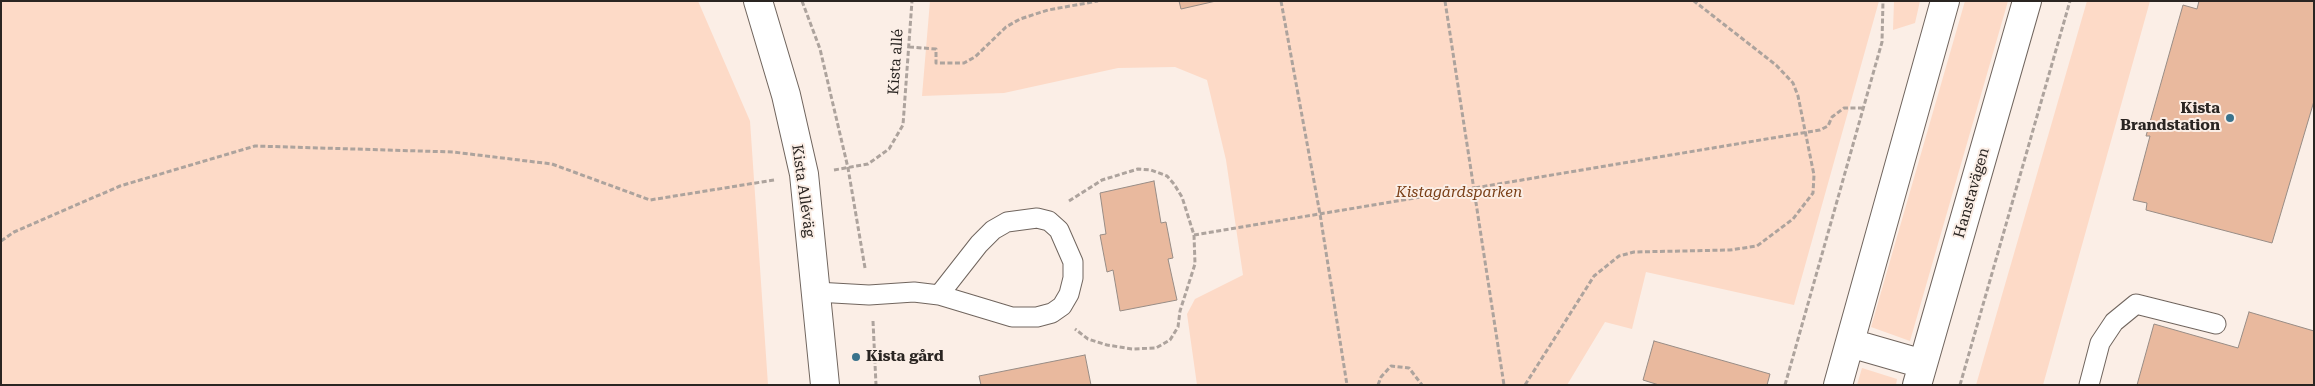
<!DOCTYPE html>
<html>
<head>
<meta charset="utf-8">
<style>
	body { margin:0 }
	#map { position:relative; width:2315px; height:386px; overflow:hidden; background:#fbeee6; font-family:"Roboto Serif",serif }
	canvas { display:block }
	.frame { position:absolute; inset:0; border:2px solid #2a2522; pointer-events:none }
</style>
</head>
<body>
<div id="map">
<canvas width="2315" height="386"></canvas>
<div class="frame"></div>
</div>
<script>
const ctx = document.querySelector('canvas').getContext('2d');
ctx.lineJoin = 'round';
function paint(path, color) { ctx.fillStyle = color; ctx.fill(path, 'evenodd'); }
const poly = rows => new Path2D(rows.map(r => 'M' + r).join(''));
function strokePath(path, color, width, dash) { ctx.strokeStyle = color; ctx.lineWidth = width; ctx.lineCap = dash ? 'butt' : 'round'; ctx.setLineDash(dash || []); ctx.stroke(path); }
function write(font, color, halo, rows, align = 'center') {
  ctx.font = font + ' "Roboto Serif",serif'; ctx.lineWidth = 4; ctx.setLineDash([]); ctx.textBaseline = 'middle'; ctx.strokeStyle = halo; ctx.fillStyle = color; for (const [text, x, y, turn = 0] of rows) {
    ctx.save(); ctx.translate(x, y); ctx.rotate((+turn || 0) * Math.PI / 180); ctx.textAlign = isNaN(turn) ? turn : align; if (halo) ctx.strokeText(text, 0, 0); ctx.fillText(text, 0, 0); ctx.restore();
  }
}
paint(poly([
	[1,1,698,1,750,121,768,385,1,385],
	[930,1,1879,1,1794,305,1646,272,1632,329,1605,322,1567,385,1197,385,1187,314,1195,299,1243,275,1226,160,1207,80,1175,67,1118,68,1004,93,922,96],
	[1894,1,1920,1,1915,23,1893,30],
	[1965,1,2008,1,1910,341,1871,327],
	[2087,1,2150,1,2043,385,1976,385],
	[1862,368,1897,379,1896,385,1857,385]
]), '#fddac7');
const building = poly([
	[1179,1,1216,1,1181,9,1179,1],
	[2199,1,2314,1,2314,101,2272,243,2146,210,2147,203,2133,200,2150,136,2146,136,2183,5,2197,9,2199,1],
	[1154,181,1161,223,1166,222,1173,258,1168,259,1177,300,1120,311,1113,270,1107,272,1100,235,1106,234,1100,193,1154,181],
	[2249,312,2314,331,2314,385,2137,385,2154,324,2238,348,2249,312],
	[1654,341,1770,374,1767,385,1659,385,1643,380,1654,341],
	[1085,355,1091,385,981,385,979,376,1085,355]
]);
paint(building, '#e9b99e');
strokePath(building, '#988c85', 1);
const service = poly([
	[816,292,869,295,914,292,939,295,1012,317,1037,317,1052,313,1062,306,1069,294,1073,278,1073,262,1059,230,1049,221,1037,218,1007,222,993,230,979,244,939,295],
	[2089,385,2100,343,2114,322,2136,304,2216,324]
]);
const minor = poly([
	[758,1,786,95,804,174,825,385]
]);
const secondary = poly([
	[1850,343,1923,364],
	[1838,385,1945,1],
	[1917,385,2027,1]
]);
strokePath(service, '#70655e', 21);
strokePath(minor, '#70655e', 30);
strokePath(secondary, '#70655e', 30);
strokePath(poly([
	[802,1,820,49,848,168,865,268],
	[1281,1,1320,214,1347,385],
	[1445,1,1504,385],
	[909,47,936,49,936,63,964,63,975,57,1006,27,1020,19,1048,10,1098,1],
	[834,170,868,164,889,149,903,125,912,1],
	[1069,201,1102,180,1138,169,1151,170,1167,176,1174,184,1182,197,1194,235,1195,264,1180,311,1178,327,1170,340,1156,348,1132,349,1107,345,1088,339,1075,329],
	[1194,235,1820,130,1828,126,1832,117,1844,108,1862,108],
	[1,241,14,232,120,186,255,146,453,152,552,164,650,200,774,180],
	[873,321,876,385],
	[1378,385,1381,377,1391,366,1409,368,1422,385],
	[1525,385,1594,276,1619,256,1634,252,1730,250,1757,246,1793,219,1813,193,1814,175,1798,96,1793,83,1776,65,1694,1],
	[1785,385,1882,42,1883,1],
	[1960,385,2070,1]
]), '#ada39d', 3, [5, 2.5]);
strokePath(service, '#fff', 19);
strokePath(minor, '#fff', 28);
strokePath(secondary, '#fff', 28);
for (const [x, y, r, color] of [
	[2230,118,5,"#3a738c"],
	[856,357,5,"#3a738c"]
]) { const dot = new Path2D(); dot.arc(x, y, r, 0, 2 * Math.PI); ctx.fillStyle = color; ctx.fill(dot); strokePath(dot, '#fbeee6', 2); }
write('15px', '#2a2522', '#fbeee6', [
	["Kista allé",896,62,-86],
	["Kista Alléväg",803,191,82],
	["Hanstavägen",1972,193,-74]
]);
write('bold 15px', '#2a2522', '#fbeee6', [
	["Kista",2220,109],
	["Brandstation",2220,126],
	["Kista gård",866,357,"left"]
], 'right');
write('italic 15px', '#7a3f17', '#fbeee6', [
	["Kistagårdsparken",1459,193]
]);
</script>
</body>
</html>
